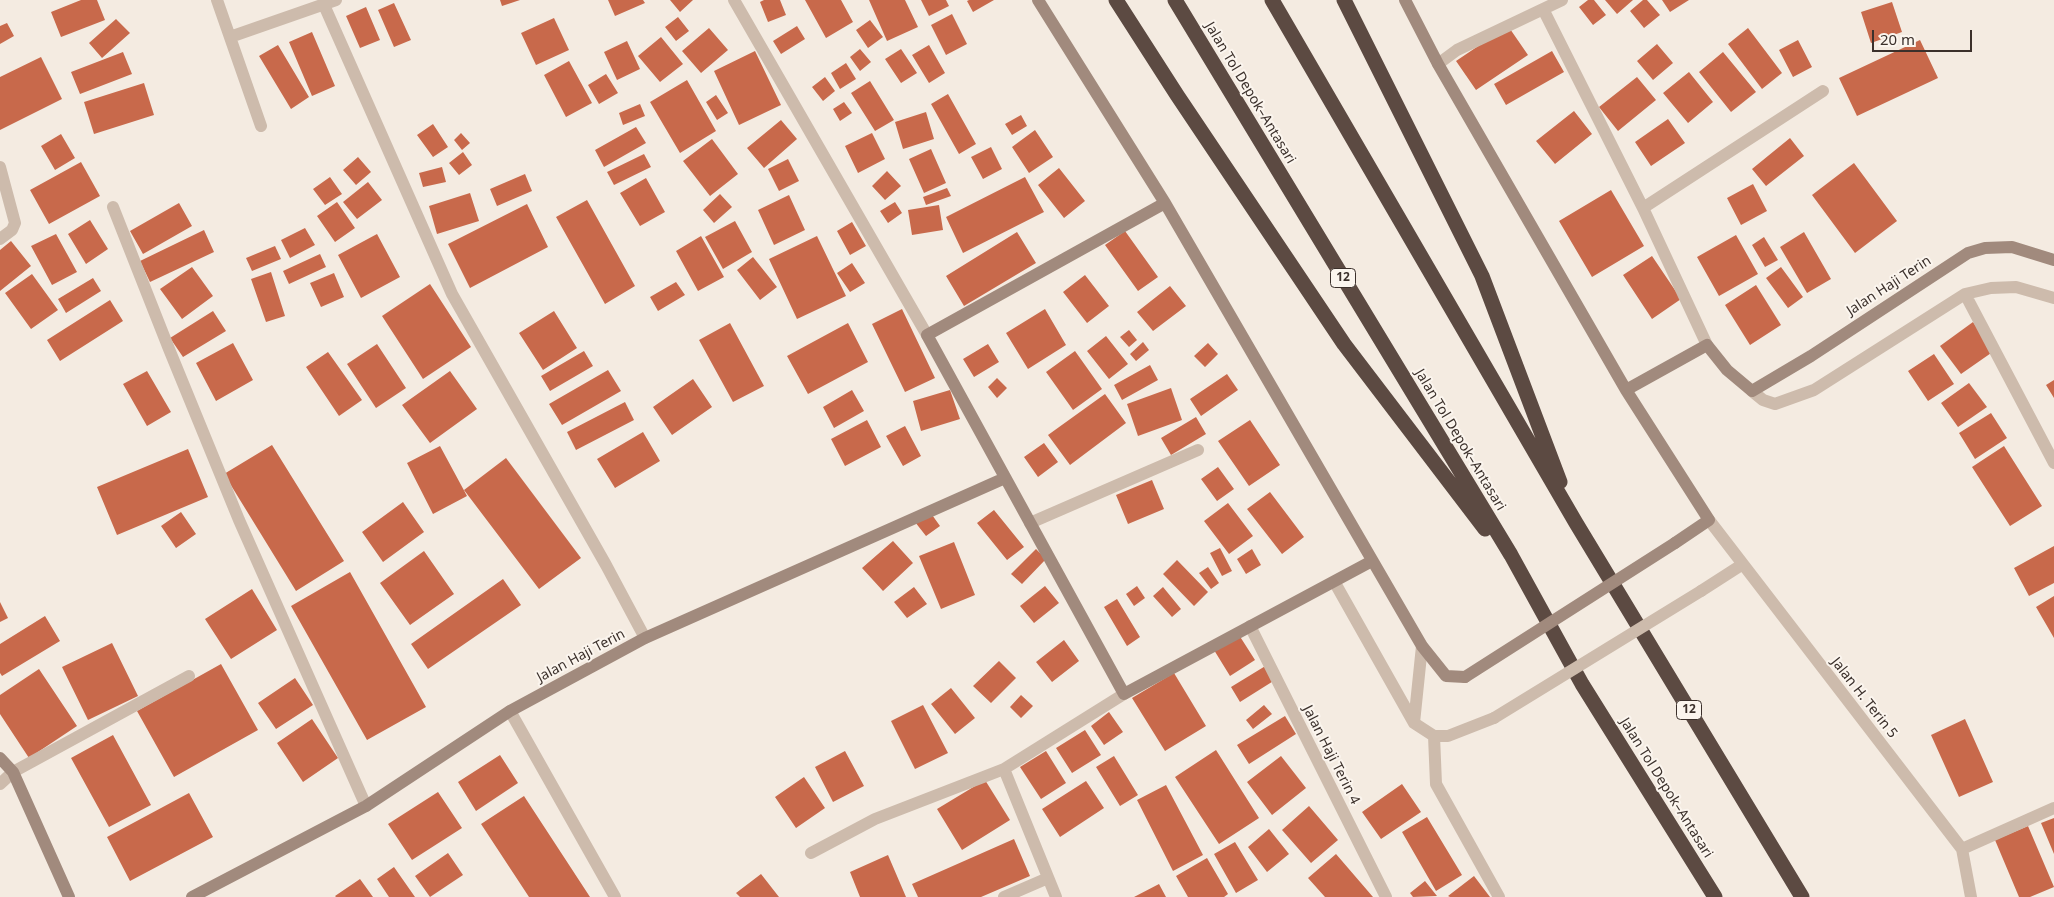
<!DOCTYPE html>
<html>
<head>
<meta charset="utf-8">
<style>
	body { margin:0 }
	#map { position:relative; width:2054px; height:897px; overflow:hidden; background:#f4ebe1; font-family:"Noto Sans",sans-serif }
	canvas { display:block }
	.scale { position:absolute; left:1872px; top:30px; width:100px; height:22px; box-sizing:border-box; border:2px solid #3b302b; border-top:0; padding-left:6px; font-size:15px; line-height:18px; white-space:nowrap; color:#3b302b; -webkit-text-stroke:4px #fbf5ee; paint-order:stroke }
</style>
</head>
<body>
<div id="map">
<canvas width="2054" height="897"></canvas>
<div class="scale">20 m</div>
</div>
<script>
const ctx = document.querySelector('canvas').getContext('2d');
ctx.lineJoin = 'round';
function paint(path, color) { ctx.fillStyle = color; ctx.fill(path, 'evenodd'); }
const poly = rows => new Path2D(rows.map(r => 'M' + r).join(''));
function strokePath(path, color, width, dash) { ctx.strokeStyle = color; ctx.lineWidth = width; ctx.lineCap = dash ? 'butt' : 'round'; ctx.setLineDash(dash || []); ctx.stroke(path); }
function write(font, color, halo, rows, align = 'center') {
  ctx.font = font + ' "Noto Sans",sans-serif'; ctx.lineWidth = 4; ctx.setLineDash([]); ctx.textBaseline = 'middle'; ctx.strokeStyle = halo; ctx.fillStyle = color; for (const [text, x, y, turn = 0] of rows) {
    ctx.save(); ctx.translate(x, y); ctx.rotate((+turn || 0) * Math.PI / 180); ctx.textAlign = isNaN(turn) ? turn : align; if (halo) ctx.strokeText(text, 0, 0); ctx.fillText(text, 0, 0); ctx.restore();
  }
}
paint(poly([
	[81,0,97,0,105,20,61,37,51,12],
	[500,0,520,0,502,6],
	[608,0,643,0,645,3,615,16],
	[670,0,693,0,680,12],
	[764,0,780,0,786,15,768,22,760,2],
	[805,0,841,0,853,22,826,38],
	[869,0,905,0,918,27,887,41],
	[921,0,946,0,949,6,929,16],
	[969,0,994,0,973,12,967,1],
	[1588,0,1594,0,1606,15,1593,25,1579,7],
	[1605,0,1633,0,1617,14],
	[1643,0,1647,0,1660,15,1644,28,1630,11],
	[1662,0,1689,0,1670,12],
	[1892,2,1902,32,1871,43,1861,12],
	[394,3,411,40,394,47,378,10],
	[366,7,380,40,360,48,346,16],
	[952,14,967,44,946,55,931,25],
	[678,17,689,31,676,41,665,27],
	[554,18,569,50,536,65,521,33],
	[116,19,130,33,102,58,89,43],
	[870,20,883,37,868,48,856,30],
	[7,23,14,36,0,44,0,26],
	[797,26,805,39,781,54,773,41],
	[1508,26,1528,55,1476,90,1456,61],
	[709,28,728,50,701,73,682,51],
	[1748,28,1782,73,1762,89,1728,44],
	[312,32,335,86,312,96,289,42],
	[661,37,683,64,660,82,638,56],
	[1798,40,1812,67,1793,77,1779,50],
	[1920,40,1938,78,1857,116,1839,78],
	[627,41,640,69,617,80,604,52],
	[1657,44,1673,63,1653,80,1637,61],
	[278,45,309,97,291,109,259,56],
	[929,45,945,73,929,83,912,55],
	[860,49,871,62,860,71,850,57],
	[901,49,917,73,901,83,885,59],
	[755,51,781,105,739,125,714,71],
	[1552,51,1564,72,1506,105,1494,84],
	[123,52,132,74,80,94,71,72],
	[1723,52,1756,92,1731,112,1699,72],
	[41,57,62,99,0,130,0,77],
	[569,61,592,103,566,117,544,75],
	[846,63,856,79,840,89,831,73],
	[1689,72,1713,102,1688,123,1663,93],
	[606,74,618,93,599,104,588,85],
	[825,77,835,91,823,101,812,87],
	[1637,77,1656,100,1618,131,1599,107],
	[687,80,716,131,680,153,650,102],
	[870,81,894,120,875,131,851,93],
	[144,83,154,115,94,134,84,102],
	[948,94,976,144,959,154,931,104],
	[716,95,728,113,717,120,706,102],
	[844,102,852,113,840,121,833,109],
	[640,104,645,116,623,125,619,113],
	[1574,111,1592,134,1555,164,1536,141],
	[926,112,934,139,903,149,895,122],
	[1021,115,1027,126,1012,135,1005,124],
	[1668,119,1685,143,1651,166,1635,142],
	[781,120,797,139,764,168,747,148],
	[433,124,448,147,433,157,417,135],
	[636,127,646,143,604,167,595,150],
	[1035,130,1053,157,1029,173,1012,147],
	[461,133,470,143,462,150,454,140],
	[872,133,885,159,858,173,845,146],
	[61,134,75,158,55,170,41,146],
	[1790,138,1804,156,1766,186,1752,169],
	[712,139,738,174,710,196,683,161],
	[991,147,1002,169,983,179,971,157],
	[931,149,946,183,924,193,909,159],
	[463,152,472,165,459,175,449,163],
	[644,154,651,167,614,185,607,172],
	[358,157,371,172,356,185,343,170],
	[788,159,799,181,779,191,768,169],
	[81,162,100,196,49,224,30,190],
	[1854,163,1897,221,1855,253,1812,195],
	[442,167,446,182,423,187,419,173],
	[1059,168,1085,201,1064,218,1038,185],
	[887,171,901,186,885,200,872,186],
	[525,174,532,191,497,206,490,189],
	[330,177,342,194,325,205,313,189],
	[1025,177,1044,212,963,253,946,217],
	[646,178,665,212,640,226,620,193],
	[368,182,382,200,357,219,343,202],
	[1753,184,1767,211,1741,225,1727,198],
	[947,188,951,196,926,205,923,197],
	[1611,190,1644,246,1592,277,1559,221],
	[470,193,479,221,437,234,429,206],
	[720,194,732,207,714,223,703,210],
	[789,195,805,230,774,245,758,210],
	[587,200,635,286,605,304,556,217],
	[337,202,355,228,335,242,317,216],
	[895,202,902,213,888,223,880,211],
	[179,203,192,226,143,254,130,231],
	[527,204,548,247,470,288,448,244],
	[939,205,943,230,912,235,908,210],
	[90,220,108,249,86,264,68,234],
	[735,221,752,252,723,269,705,237],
	[852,222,866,246,850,255,837,231],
	[305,228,315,245,290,258,281,240],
	[204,230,214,252,150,282,140,261],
	[1125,231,1158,277,1138,291,1105,245],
	[1017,232,1036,263,964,306,946,276],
	[1804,232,1831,279,1807,293,1780,247],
	[56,234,77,272,52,285,31,246],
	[377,234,400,277,361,298,338,255],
	[1736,235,1758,274,1719,296,1697,257],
	[701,236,724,277,698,291,676,251],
	[817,236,846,296,797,319,769,259],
	[1764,237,1778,260,1765,267,1752,245],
	[11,241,31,266,0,291,0,250],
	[275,246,281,259,252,271,246,258],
	[320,254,326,267,289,284,283,271],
	[1652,256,1681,299,1652,319,1623,275],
	[753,257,777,287,760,300,737,270],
	[852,263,865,283,850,292,837,273],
	[192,267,213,296,182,319,160,289],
	[1781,267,1803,297,1788,308,1766,278],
	[271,272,285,316,266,322,251,279],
	[334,273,344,297,321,307,310,283],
	[32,274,58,310,31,329,5,293],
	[1085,275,1109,306,1087,323,1063,292],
	[93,278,101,291,66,313,58,299],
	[676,282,685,295,658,311,650,297],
	[430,284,471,347,423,379,382,316],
	[1756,285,1781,325,1750,345,1725,305],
	[1170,286,1186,306,1153,331,1137,312],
	[110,300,123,321,60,361,47,340],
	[902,309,935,378,905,392,872,324],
	[1045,309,1066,345,1028,369,1006,333],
	[213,311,226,331,183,357,170,338],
	[554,311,577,348,543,370,519,333],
	[1973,322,1994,351,1961,374,1940,346],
	[730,323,764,386,733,402,699,340],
	[848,323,868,362,808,394,787,356],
	[1129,330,1137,340,1129,347,1120,337],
	[1106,336,1128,364,1109,379,1087,351],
	[1143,342,1149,350,1136,361,1130,354],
	[233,343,253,380,216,401,196,363],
	[1208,343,1218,354,1205,367,1194,356],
	[377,344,406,388,376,408,347,364],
	[988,344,999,362,974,377,963,359],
	[584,351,593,366,550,391,541,376],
	[1075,351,1102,389,1073,410,1046,372],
	[328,352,362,400,339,416,306,367],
	[1934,354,1954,384,1928,401,1908,371],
	[1150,365,1158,380,1122,400,1114,385],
	[608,370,621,391,562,425,549,404],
	[147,371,171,412,147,426,123,384],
	[450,371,477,409,430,443,402,405],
	[1227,374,1238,390,1201,416,1190,399],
	[997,378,1007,388,997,398,988,387],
	[693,379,712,407,672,435,653,407],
	[2054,380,2054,398,2046,385],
	[1969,383,1987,407,1958,427,1941,403],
	[1171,388,1182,420,1138,436,1127,404],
	[852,390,864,411,834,428,823,407],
	[950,390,960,419,921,431,913,401],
	[1105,394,1126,423,1070,465,1048,435],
	[625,402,634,420,576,450,567,432],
	[1991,413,2007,438,1975,459,1959,433],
	[1196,417,1206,434,1171,455,1161,438],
	[867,420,881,447,845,466,831,439],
	[1250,420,1280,465,1249,486,1218,441],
	[905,426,921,456,903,466,886,436],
	[643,432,660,461,615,488,597,459],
	[1044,443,1058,462,1038,477,1024,457],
	[272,445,344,561,296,591,224,474],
	[440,446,467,496,433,514,407,463],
	[2004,446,2042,506,2010,526,1972,467],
	[188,449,208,497,117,535,97,487],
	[506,458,581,558,539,589,464,490],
	[1218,467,1234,489,1217,501,1201,479],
	[1152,480,1164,509,1128,524,1116,495],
	[1270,492,1304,537,1282,554,1247,509],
	[403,502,424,532,383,562,362,532],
	[1228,503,1253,536,1229,554,1204,521],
	[994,510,1024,547,1007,560,977,523],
	[181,512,196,534,176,548,161,526],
	[930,512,940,526,926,536,915,522],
	[893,541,913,563,883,591,862,568],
	[954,542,975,595,941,609,919,556],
	[2054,546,2054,583,2029,596,2014,568],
	[1220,548,1232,571,1222,576,1210,553],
	[1036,549,1046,559,1022,584,1011,574],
	[1252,549,1261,565,1246,574,1237,559],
	[424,551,454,594,410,625,380,583],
	[1177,560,1208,592,1194,606,1163,574],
	[1208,567,1219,583,1211,589,1199,573],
	[350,572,426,707,367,740,291,606],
	[503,579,521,605,428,669,411,644],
	[1045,586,1059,603,1034,623,1020,606],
	[1137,586,1145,598,1134,606,1126,594],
	[914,587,927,604,907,618,894,602],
	[1163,587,1181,609,1172,617,1153,596],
	[252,589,277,630,231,659,205,619],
	[2054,596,2054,638,2036,607],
	[1117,599,1140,637,1127,646,1104,607],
	[0,602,8,618,0,622],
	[45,616,60,641,2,676,0,673,0,644],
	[1239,635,1255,660,1230,676,1214,650],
	[1064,640,1079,661,1052,682,1036,662],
	[112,643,138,696,88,720,62,667],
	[999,661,1016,678,991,703,973,686],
	[221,664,258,730,174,777,137,711],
	[1267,665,1275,680,1240,702,1231,687],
	[39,669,77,726,29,758,0,714,0,695],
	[1174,673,1206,726,1165,751,1132,698],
	[295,678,313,705,276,729,258,703],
	[951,688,975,718,955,734,931,704],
	[1021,695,1033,706,1021,718,1010,707],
	[923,705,948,753,915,769,891,721],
	[1264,705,1272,714,1253,729,1246,720],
	[1109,712,1123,732,1104,745,1091,726],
	[1285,716,1296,734,1249,764,1237,745],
	[312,719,338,758,303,782,277,743],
	[1965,719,1993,782,1959,797,1931,735],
	[1085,730,1101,755,1072,773,1056,748],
	[113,735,151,805,109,827,71,758],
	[1216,750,1259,818,1219,844,1175,777],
	[845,751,864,786,833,802,815,767],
	[1046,751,1066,783,1041,799,1020,767],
	[500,755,518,783,476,811,458,782],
	[1114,756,1138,795,1120,806,1096,767],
	[1281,756,1306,788,1272,815,1247,782],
	[804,777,825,808,796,828,775,797],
	[985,780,1010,820,962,850,937,809],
	[1086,781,1104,808,1060,837,1042,809],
	[1402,784,1421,812,1381,839,1362,812],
	[1166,785,1203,855,1173,871,1137,800],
	[438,792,462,828,412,860,388,824],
	[189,793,213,837,130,881,107,837],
	[524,796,590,897,529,897,481,824],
	[1309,806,1338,840,1311,863,1282,830],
	[1427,817,1462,875,1436,891,1402,832],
	[2054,818,2054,854,2041,823],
	[2028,826,2054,887,2030,897,2019,897,1995,840],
	[1269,829,1289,854,1267,872,1248,847],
	[1014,839,1030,876,981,897,918,897,912,884],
	[1235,842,1258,880,1236,893,1214,854],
	[448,853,463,875,430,897,415,876],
	[1336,854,1373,897,1325,897,1308,878],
	[888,855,906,897,860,897,850,872],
	[1207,858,1228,894,1224,897,1188,897,1176,876],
	[394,867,415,897,389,897,377,879],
	[761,874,779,897,740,897,736,893],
	[1474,876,1490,897,1450,897,1448,896],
	[360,879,373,897,336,897,335,896],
	[1425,881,1437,896,1413,897,1410,893],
	[1159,884,1166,897,1134,897]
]), '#c8694b');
strokePath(poly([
	[217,0,261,126],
	[734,0,927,335],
	[324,5,452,294,606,565,645,638],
	[1543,9,1643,208,1707,345],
	[230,37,336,0],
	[1438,64,1457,50,1562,0],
	[0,167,15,223,12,230,0,239],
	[113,207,169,349,239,520,366,806],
	[1643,208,1823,91],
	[1965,294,2054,463],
	[1752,391,1763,400,1775,404,1814,390,1965,294,1991,288,2016,287,2054,298],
	[1709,520,1962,849,1971,897],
	[1030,523,1198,450],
	[1335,583,1414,723,1434,736,1448,736,1494,718],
	[1701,591,1743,564],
	[1250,626,1386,897],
	[510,711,615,897],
	[1414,723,1422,646],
	[1434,736,1436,784,1499,897],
	[1004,769,1056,897],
	[0,784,13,772,189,676],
	[1962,849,2054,808],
	[811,853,875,819,1004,769,1124,694],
	[1004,897,1048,878]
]), '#cdbbac', 12);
strokePath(poly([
	[1038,0,1165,203,1422,646,1446,676,1465,677],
	[1405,0,1438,64,1626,390,1709,520,1675,543],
	[1165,203,927,335,1124,694,1372,561],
	[1626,390,1707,345,1727,370,1752,391,1811,356,1968,253,1985,248,2012,247,2054,260],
	[0,758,13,772,69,897],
	[192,897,366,806,510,711,645,638,1005,478]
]), '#a18a7d', 12);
strokePath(poly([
	[1116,0,1177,95,1344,344,1485,529],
	[1175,0,1511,555,1582,684,1715,897],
	[1272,0,1576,523,1802,897],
	[1344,0,1482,276,1560,482]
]), '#5c4a42', 15);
strokePath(poly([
	[1494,718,1701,591]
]), '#cdbbac', 12);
strokePath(poly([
	[1465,677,1675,543]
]), '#a18a7d', 12);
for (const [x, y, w] of [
	[1343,278,25],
	[1689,710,25]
]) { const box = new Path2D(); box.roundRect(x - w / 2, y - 9.5, w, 19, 4); ctx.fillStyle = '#fbf5ee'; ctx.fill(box); strokePath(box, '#3b302b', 1); }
write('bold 12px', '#3b302b', null, [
	["12",1343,278],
	["12",1689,710]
]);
write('14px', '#3b302b', '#fbf5ee', [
	["Jalan Tol Depok–Antasari",1250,93,59],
	["Jalan Haji Terin",1889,286,-33],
	["Jalan Tol Depok–Antasari",1460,440,59],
	["Jalan Haji Terin",581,656,-28],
	["Jalan H. Terin 5",1864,698,52],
	["Jalan Haji Terin 4",1331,755,63],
	["Jalan Tol Depok–Antasari",1666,788,58]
]);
</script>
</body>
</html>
